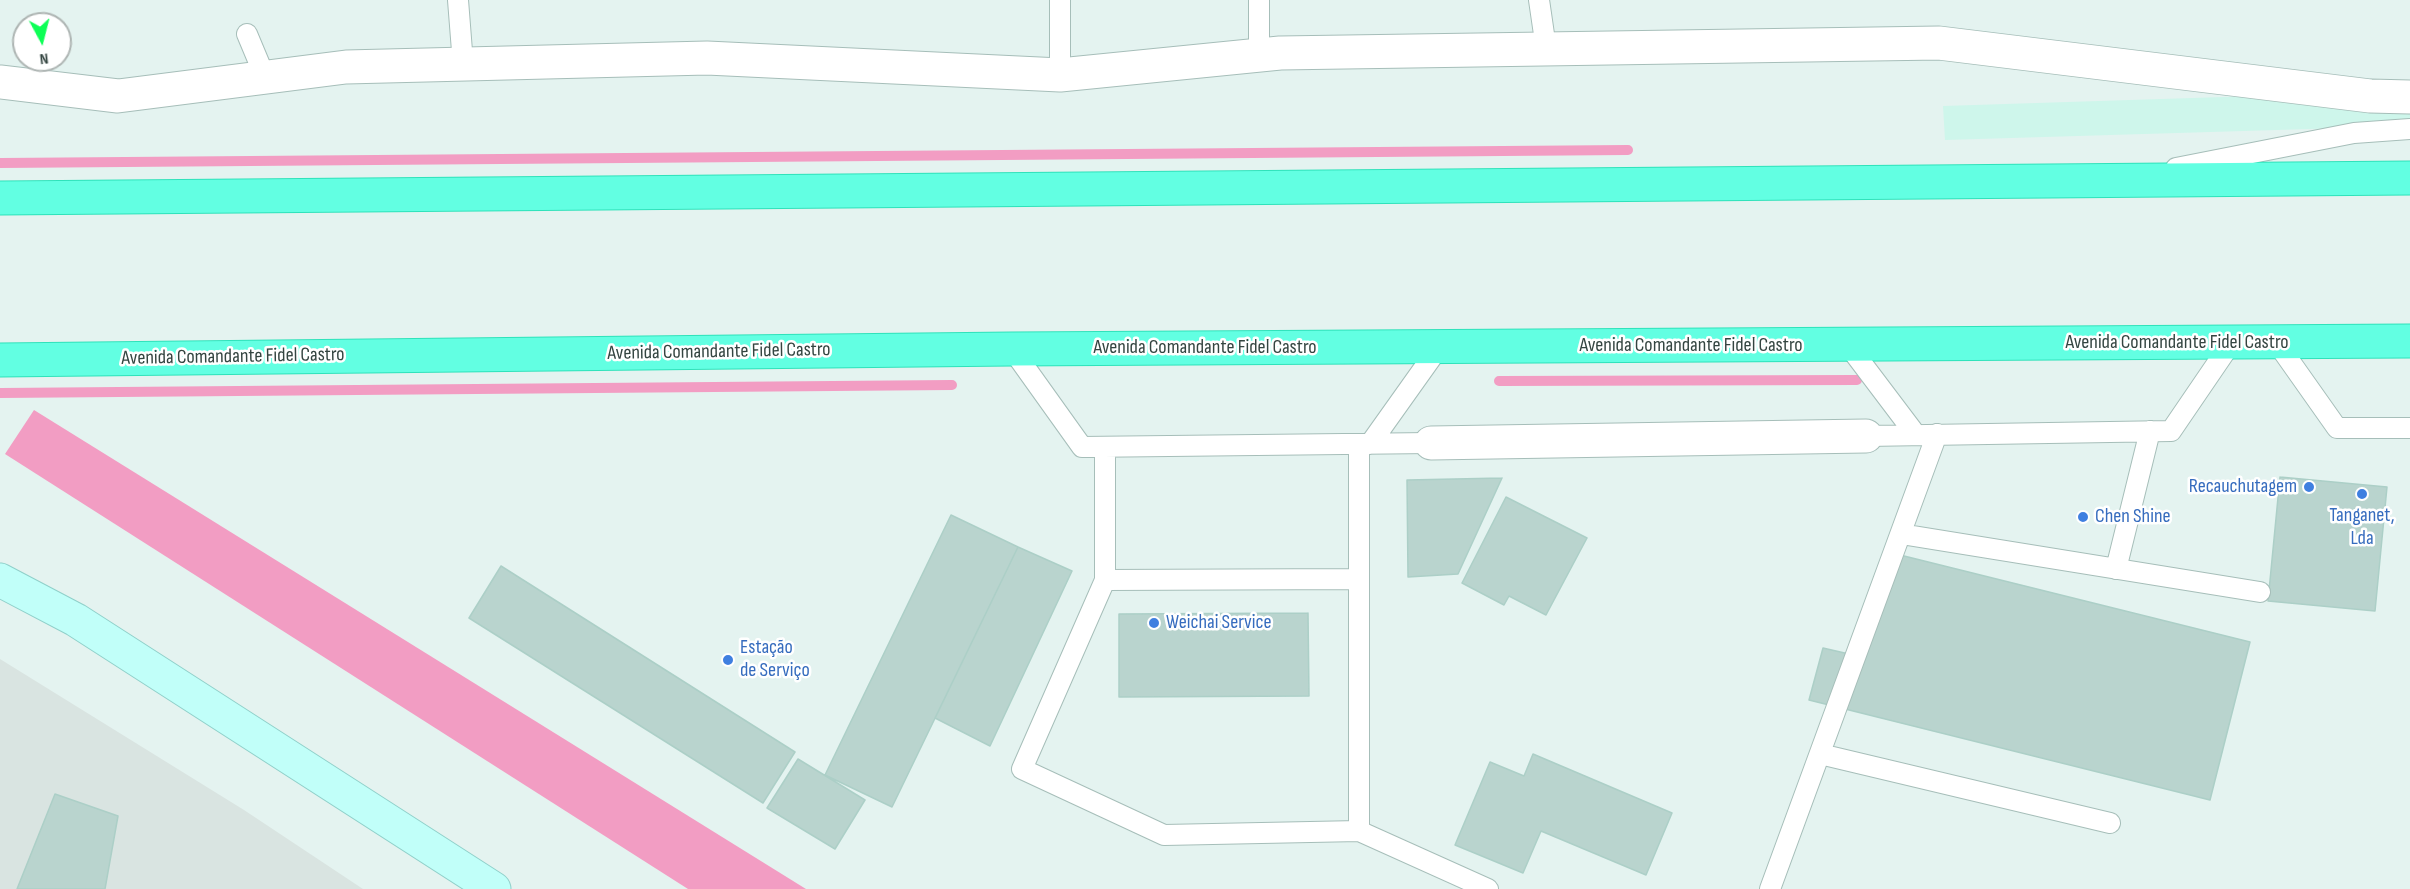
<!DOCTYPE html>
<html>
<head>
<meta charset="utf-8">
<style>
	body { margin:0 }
	#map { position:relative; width:2410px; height:889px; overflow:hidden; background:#e4f3f0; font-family:"Sofia Sans Condensed",sans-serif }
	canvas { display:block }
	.north { position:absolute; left:12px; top:12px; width:60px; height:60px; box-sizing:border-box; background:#fff; border:2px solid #aeb5b3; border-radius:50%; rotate:173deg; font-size:16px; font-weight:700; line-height:24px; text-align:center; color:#344541 }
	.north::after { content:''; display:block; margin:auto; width:21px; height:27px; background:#0eff56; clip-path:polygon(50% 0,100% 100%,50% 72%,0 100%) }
</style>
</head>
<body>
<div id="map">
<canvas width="2410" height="889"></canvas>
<div class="north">N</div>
</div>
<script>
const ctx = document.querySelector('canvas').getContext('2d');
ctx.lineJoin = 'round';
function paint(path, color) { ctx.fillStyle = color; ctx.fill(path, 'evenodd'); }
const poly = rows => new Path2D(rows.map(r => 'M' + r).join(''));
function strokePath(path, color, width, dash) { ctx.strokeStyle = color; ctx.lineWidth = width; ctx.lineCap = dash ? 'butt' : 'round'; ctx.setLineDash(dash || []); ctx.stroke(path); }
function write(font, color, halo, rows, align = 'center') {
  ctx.font = font + ' "Sofia Sans Condensed",sans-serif'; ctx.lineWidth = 5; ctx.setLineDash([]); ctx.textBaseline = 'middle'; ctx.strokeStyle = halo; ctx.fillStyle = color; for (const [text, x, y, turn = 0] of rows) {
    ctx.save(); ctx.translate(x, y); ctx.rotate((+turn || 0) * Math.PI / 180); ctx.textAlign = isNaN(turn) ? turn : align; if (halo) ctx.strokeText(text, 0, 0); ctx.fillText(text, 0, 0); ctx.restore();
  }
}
paint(poly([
	[2410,91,2410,126,1945,140,1943,106]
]), '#cef6eb');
paint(poly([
	[0,659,244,810,363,889,0,889]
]), '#d9e4e1');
paint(poly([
	[34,410,806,889,688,889,5,454]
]), '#f29dc3');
strokePath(poly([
	[0,163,1628,150],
	[1499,381,1857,380],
	[0,393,952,385]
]), '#f29dc3', 10);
const building = poly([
	[2280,477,2387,487,2375,611,2268,601,2280,477],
	[1502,478,1458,574,1408,577,1407,480,1502,478],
	[1506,497,1587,538,1546,615,1509,596,1504,605,1462,583,1506,497],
	[951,515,1018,547,892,807,825,775,951,515],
	[1018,547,1072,571,990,746,935,718,1018,547],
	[1888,552,2250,642,2210,800,1809,700,1823,648,1862,657,1888,552],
	[501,566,795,752,763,803,469,618,501,566],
	[1308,613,1309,696,1119,697,1119,614,1308,613],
	[1533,754,1672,813,1646,875,1541,831,1523,873,1455,845,1490,762,1524,776,1533,754],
	[798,759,865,800,835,849,767,808,798,759],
	[55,794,118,816,105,889,17,889,55,794]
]);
paint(building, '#b9d4ce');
strokePath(building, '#accfc7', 1.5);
const lane = poly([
	[458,0,463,64],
	[1539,0,1546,48],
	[247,34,265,77],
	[1259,55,1259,0],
	[1060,75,1060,0],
	[2176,168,2354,133,2410,129],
	[2277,343,2337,428,2410,428],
	[1848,345,1916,435],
	[1012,349,1082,447,1431,443],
	[1866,436,2171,431,2231,343],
	[1370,444,1439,347],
	[1359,445,1359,831],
	[1105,448,1105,580,1022,769,1164,835,1359,831,1488,889],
	[1901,534,2260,592],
	[2116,569,2150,431],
	[1105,580,1359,579],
	[1820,754,2110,823],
	[1770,889,1937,434]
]);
const street = poly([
	[0,82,118,96,346,67,707,58,1060,75,1280,53,1939,43,2370,96,2410,97],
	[1431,443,1866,436]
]);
const secondary = poly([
	[0,580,76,620,494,889]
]);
const highway = poly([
	[0,198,2410,178],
	[0,360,1012,349,2410,341]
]);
strokePath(lane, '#a6beb9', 22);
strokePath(street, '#a6beb9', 35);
strokePath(secondary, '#90d0ca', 35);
strokePath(highway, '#2fe2ba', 35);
strokePath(lane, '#fff', 20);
strokePath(street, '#fff', 33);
strokePath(secondary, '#c1fff9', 33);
strokePath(highway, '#62ffe2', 33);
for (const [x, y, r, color] of [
	[2309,487,6,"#3f7fe0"],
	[2362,494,6,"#3f7fe0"],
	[2083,517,6,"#3f7fe0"],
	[1154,623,6,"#3f7fe0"],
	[728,660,6,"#3f7fe0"]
]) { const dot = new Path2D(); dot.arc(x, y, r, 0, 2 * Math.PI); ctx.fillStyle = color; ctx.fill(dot); strokePath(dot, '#fff', 2); }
write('20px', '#344541', '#fff', [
	["Avenida Comandante Fidel Castro",2177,343],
	["Avenida Comandante Fidel Castro",1691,346],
	["Avenida Comandante Fidel Castro",1205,348],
	["Avenida Comandante Fidel Castro",719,352,-1],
	["Avenida Comandante Fidel Castro",233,357,-1]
]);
write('20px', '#366cbe', '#fff', [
	["Recauchutagem",2297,487,"right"],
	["Tanganet,",2362,516,"center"],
	["Lda",2362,539,"center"],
	["Chen Shine",2095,517],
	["Weichai Service",1166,623],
	["Estação",740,648],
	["de Serviço",740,671]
], 'left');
</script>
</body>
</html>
